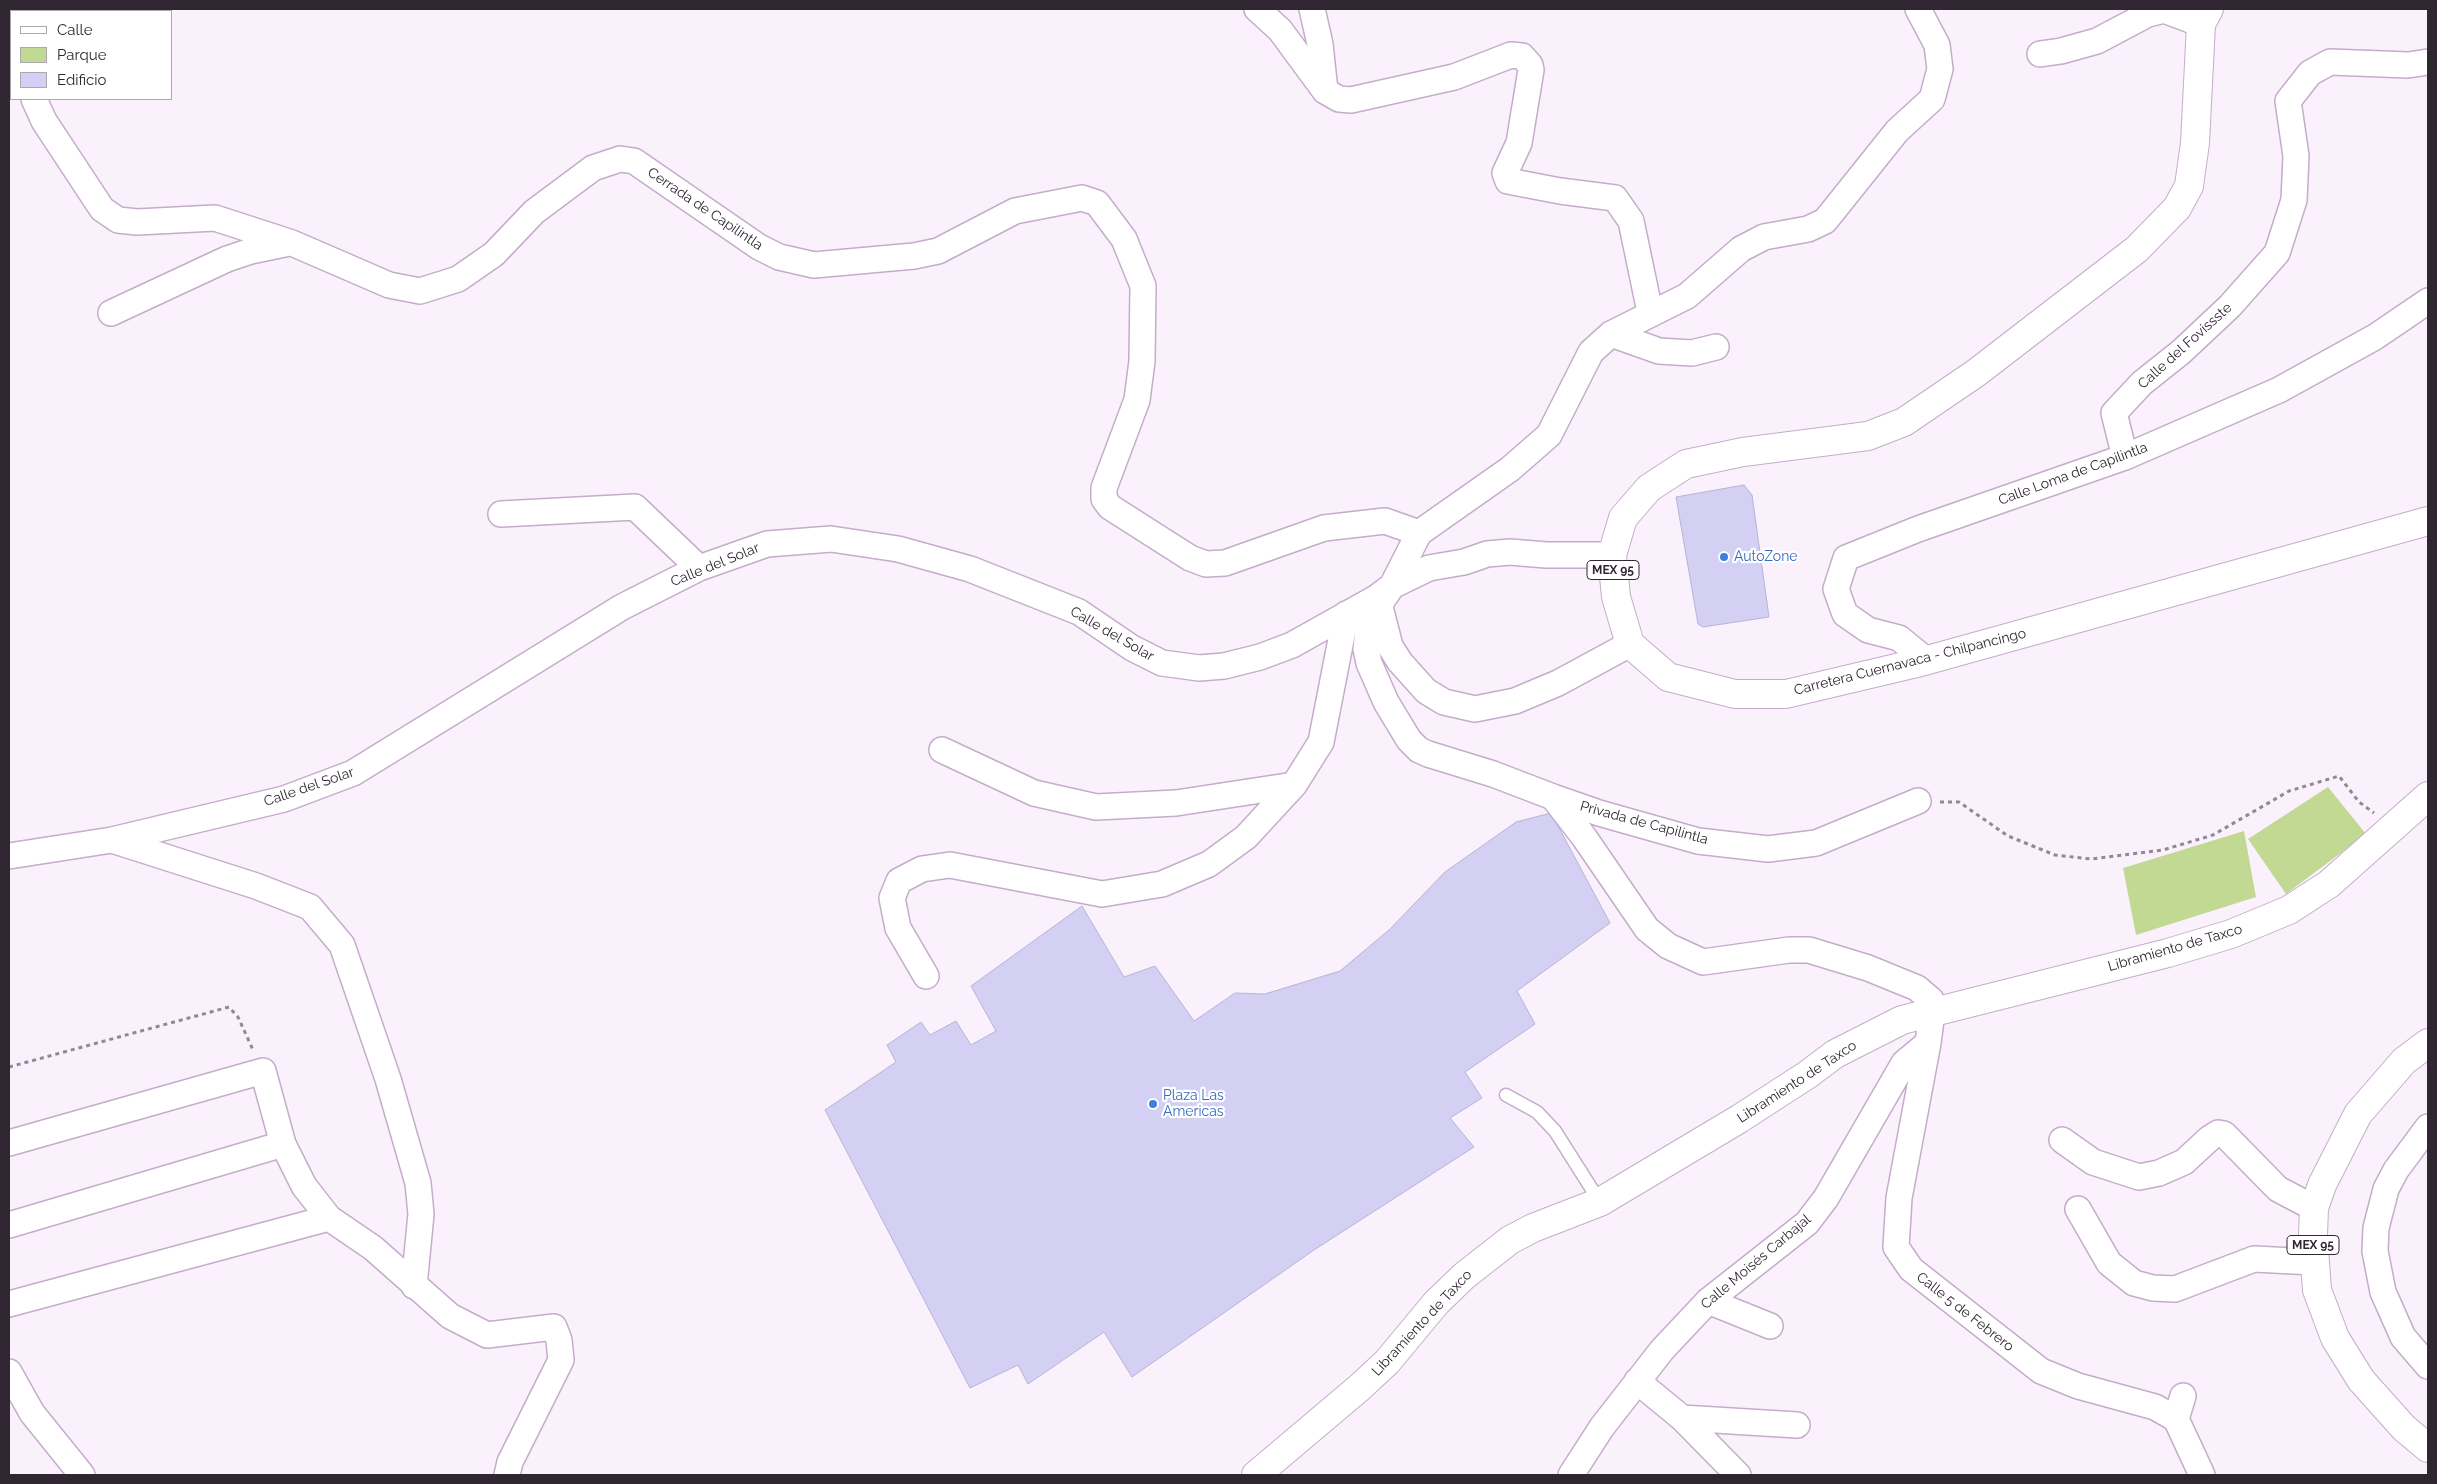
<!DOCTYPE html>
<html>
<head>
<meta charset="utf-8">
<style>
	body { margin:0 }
	#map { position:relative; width:2437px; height:1484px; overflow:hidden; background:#fbf1fd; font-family:Raleway,sans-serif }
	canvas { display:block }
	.frame { position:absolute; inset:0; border:10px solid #2f2631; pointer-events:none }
	.legend { position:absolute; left:10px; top:10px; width:162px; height:90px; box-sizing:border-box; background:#fff; border:1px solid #aca8ad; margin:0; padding:6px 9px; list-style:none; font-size:15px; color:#2f2631 }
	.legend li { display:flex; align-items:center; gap:10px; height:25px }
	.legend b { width:25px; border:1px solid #aca8ad }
</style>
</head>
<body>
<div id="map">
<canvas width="2437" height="1484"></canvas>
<div class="frame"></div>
<ul class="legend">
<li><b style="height:6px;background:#fff"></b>Calle</li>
<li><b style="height:14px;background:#c2d993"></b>Parque</li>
<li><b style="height:14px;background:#d3d0f4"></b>Edificio</li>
</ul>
</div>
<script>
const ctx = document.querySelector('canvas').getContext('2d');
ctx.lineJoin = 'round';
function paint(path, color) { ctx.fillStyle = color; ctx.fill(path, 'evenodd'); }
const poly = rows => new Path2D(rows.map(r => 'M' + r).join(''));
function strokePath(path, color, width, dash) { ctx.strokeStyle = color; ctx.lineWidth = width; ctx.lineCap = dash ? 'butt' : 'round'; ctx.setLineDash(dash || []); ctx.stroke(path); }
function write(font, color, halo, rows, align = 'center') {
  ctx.font = font + ' Raleway,sans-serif'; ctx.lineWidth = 4.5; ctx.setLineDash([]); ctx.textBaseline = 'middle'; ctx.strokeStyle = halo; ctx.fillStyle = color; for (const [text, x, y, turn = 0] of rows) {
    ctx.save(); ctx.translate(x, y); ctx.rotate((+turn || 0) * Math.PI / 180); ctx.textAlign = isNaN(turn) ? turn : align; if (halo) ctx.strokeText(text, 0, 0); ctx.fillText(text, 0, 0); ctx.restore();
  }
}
paint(poly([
	[2328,787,2366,834,2286,894,2248,839],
	[2244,831,2256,897,2136,935,2123,868]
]), '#c2d993');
const building = poly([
	[1744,485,1752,495,1769,617,1703,627,1698,624,1676,497,1744,485],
	[1551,813,1610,923,1517,991,1535,1024,1465,1072,1482,1098,1450,1118,1474,1147,1314,1250,1132,1377,1104,1332,1028,1384,1018,1365,970,1388,825,1110,896,1062,887,1045,921,1022,930,1035,956,1021,971,1045,996,1031,971,986,1082,906,1124,977,1155,966,1194,1021,1235,993,1265,994,1340,971,1389,930,1445,872,1516,822,1551,813]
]);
paint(building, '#d3d0f4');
strokePath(building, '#b6b3d6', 1);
const lane = poly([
	[1506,1095,1537,1112,1555,1131,1600,1202]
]);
const street = poly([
	[1257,9,1280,30,1325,91,1339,99,1351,100,1454,77,1511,55,1522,56,1530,65,1531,70,1519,143,1505,173,1508,181,1560,191,1615,198,1631,221,1650,312],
	[1312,9,1320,44,1325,91],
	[9,48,11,51],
	[2040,54,2061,51,2097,41,2148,14,2164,10,2201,24],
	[34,99,44,121,102,209,118,220,137,222,215,218,292,243,389,285,420,291,458,279,494,254,534,212,593,168,620,159,634,161,759,247,779,257,814,265,914,256,938,251,1015,211,1082,198,1097,203,1124,239,1143,286,1142,361,1137,400,1104,488,1104,499,1110,507,1190,558,1206,564,1225,563,1324,528,1385,521,1419,533],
	[111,313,227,259,251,251,289,243],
	[1611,334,1659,351,1692,353,1716,347],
	[2125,457,2114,413,2142,383,2181,352,2230,306,2277,253,2294,200,2296,156,2288,101,2310,73,2330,62,2408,65,2428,62],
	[501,514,635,507,699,568],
	[1379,603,1390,646,1400,662,1426,691,1444,702,1475,709,1515,701,1558,683,1630,644],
	[1926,660,1899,638,1868,630,1845,614,1836,589,1846,558,1918,529,2125,457,2279,390,2375,337,2428,301],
	[942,750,1034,793,1096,807,1176,803,1294,785],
	[1553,797,1599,813,1698,841,1768,849,1816,843,1918,801],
	[112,840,256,886,310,907,342,945,388,1079,418,1183,421,1214,414,1286],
	[9,856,112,840,284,799,353,773,622,607,699,568,767,544,831,539,898,549,970,569,1079,612,1132,648,1162,663,1199,668,1224,666,1260,657,1292,645,1376,598,1392,586,1429,568,1464,562,1487,554,1510,552,1546,555,1612,555],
	[926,976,898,928,892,898,899,881,922,869,950,865,1102,894,1162,884,1209,864,1246,837,1294,785,1321,742,1346,614],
	[1928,1043,1899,1198,1896,1247,1911,1269,2041,1371,2078,1386,2155,1407,2176,1419,2202,1475],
	[2428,1127,2396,1170,2386,1189,2376,1228,2375,1251,2383,1292,2403,1337,2428,1366],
	[2062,1140,2093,1162,2139,1177,2159,1173,2184,1162,2210,1138,2218,1133,2224,1134,2278,1189,2314,1208],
	[9,1143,263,1071,283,1144,304,1186,329,1218,373,1248,450,1316,487,1335,554,1327,559,1340,561,1360,510,1462,507,1475],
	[2078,1209,2109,1263,2134,1283,2153,1288,2175,1289,2254,1259,2313,1262],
	[9,1225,283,1144],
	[1708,1301,1770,1326],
	[9,1304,329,1218],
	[9,1372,32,1413,82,1475],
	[1637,1381,1682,1418,1738,1475],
	[1682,1418,1797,1425],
	[2176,1419,2183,1396],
	[1571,1475,1602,1427,1662,1350,1708,1301,1807,1223,1826,1198,1904,1063,1928,1043,1932,1012,1931,1000,1917,988,1868,968,1809,950,1789,950,1703,962,1668,946,1647,929,1584,837,1553,797,1493,774,1428,754,1419,750,1409,740,1386,702,1369,663,1366,649,1369,620,1392,586,1419,533,1510,469,1549,435,1591,352,1611,334,1687,296,1741,249,1764,237,1808,229,1825,221,1897,131,1932,99,1940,69,1937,45,1918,9]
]);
const secondary = poly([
	[1256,1475,1359,1388,1387,1362,1436,1303,1464,1276,1510,1240,1533,1228,1600,1202,1739,1119,1807,1075,1835,1054,1902,1020,2168,953,2231,934,2289,910,2329,884,2428,796]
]);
const primary = poly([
	[2209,9,2201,24,2195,143,2189,186,2177,208,2137,249,1976,373,1904,422,1868,436,1743,452,1686,464,1649,488,1623,518,1612,555,1616,597,1630,644,1668,677,1735,694,1786,694,1917,663,2428,521],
	[2428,1043,2404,1061,2358,1114,2322,1185,2314,1208,2313,1235,2317,1290,2335,1338,2361,1380,2404,1428,2428,1448]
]);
strokePath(lane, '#c5acca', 15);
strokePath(street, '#c5acca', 28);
strokePath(secondary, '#c5acca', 30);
strokePath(primary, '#c5acca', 30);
strokePath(poly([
	[1940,802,1959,802,2008,836,2055,855,2091,859,2163,850,2213,835,2289,791,2339,776,2359,802,2374,813],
	[9,1067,229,1007,238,1017,253,1050]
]), '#928894', 3, [4, 4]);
strokePath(lane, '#fff', 12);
strokePath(street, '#fff', 25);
strokePath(secondary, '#fff', 28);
strokePath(primary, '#fff', 28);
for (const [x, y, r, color] of [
	[1724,557,5,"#3f7fe0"],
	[1153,1104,5,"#3f7fe0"]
]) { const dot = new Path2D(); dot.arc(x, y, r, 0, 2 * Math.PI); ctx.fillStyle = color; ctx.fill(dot); strokePath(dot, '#fff', 2); }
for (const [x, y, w] of [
	[1613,570,52],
	[2313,1245,52]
]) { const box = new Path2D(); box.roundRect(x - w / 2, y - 9.5, w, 19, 4); ctx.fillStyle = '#fff'; ctx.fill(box); strokePath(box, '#2f2631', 1); }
write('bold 12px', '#2f2631', null, [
	["MEX 95",1613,570],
	["MEX 95",2313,1245]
]);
write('14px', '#2f2631', '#fff', [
	["Cerrada de Capilintla",705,209,34],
	["Calle del Fovissste",2185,346,-42],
	["Calle Loma de Capilintla",2073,474,-20],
	["Calle del Solar",715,565,-22],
	["Calle del Solar",1112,634,30],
	["Carretera Cuernavaca - Chilpancingo",1910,662,-14],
	["Calle del Solar",309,787,-19],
	["Privada de Capilintla",1644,823,15],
	["Libramiento de Taxco",2175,948,-16],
	["Libramiento de Taxco",1797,1082,-33],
	["Calle Moisés Carbajal",1756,1262,-40],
	["Calle 5 de Febrero",1965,1312,38],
	["Libramiento de Taxco",1422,1323,-47]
]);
write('14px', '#366cbe', '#fff', [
	["AutoZone",1734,557],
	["Plaza Las",1163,1096],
	["Americas",1163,1112]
], 'left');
</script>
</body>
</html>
